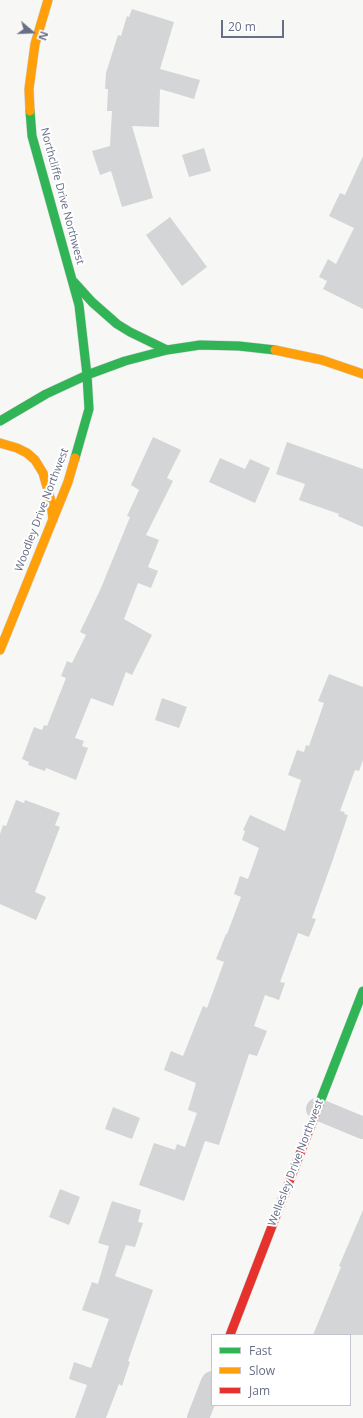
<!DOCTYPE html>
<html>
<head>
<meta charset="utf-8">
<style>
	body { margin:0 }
	#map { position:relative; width:363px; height:1418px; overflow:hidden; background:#f7f7f6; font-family:"Open Sans",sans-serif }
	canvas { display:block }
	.legend { position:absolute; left:211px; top:1334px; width:140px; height:72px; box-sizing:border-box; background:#fff; border:1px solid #c2c5cf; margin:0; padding:5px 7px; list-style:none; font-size:12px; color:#676f87 }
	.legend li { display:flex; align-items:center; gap:8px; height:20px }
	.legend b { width:20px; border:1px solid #c2c5cf }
	.north { position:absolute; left:12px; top:12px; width:40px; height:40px; -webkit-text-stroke:3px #fff; paint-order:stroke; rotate:109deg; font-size:11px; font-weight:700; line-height:16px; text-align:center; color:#676f87 }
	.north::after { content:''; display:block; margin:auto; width:14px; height:18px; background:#676f87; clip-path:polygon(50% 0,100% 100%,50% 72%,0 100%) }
	.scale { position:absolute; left:221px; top:20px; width:63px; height:18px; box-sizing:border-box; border:2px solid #676f87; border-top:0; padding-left:5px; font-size:12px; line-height:14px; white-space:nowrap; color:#676f87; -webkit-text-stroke:3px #fff; paint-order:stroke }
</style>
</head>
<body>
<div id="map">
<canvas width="363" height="1418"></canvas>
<ul class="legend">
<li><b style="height:5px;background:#30b455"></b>Fast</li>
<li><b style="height:5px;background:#ff9f0a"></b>Slow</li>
<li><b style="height:5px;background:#e5322d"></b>Jam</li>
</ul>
<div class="north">N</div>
<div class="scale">20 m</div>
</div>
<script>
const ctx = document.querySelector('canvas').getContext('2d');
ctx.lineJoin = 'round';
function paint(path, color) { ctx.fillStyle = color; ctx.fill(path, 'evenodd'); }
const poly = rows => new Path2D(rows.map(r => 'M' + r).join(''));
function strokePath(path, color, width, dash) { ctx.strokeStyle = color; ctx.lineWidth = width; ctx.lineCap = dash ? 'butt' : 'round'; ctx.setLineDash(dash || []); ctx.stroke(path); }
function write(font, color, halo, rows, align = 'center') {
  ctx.font = font + ' "Open Sans",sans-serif'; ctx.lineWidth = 4; ctx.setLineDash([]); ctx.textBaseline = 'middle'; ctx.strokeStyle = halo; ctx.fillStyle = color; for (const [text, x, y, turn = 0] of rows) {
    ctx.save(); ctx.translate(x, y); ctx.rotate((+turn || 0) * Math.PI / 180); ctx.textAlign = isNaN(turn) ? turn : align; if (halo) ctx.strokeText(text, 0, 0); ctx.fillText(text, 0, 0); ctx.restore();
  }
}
paint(poly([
	[132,9,174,22,160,69,200,80,194,99,160,89,159,127,132,126,153,198,122,207,111,171,100,175,92,151,110,146,112,111,107,111,108,89,105,89,106,73,118,35,121,36,127,16,129,17],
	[204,148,211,171,189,177,182,155],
	[363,156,363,309,323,289,327,281,319,277,328,259,336,264,354,228,329,216,340,193,345,195],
	[170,217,207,267,182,286,146,235],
	[153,437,181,450,167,478,173,481,146,535,159,540,148,567,158,571,151,588,138,583,124,619,152,635,132,675,126,672,113,706,91,698,75,738,84,741,82,746,88,748,76,780,46,768,45,771,28,765,29,762,22,759,34,727,42,730,44,725,47,726,66,678,61,676,67,661,72,663,86,635,80,632,101,588,130,517,127,516,139,490,131,485],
	[287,442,363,469,363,527,338,516,339,514,299,500,305,484,276,474],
	[220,458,245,469,250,459,270,468,255,503,209,482],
	[329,674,363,687,363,760,359,771,355,770,340,811,345,812,344,814,348,815,331,865,312,918,316,919,309,937,298,933,280,982,285,983,279,1000,265,995,254,1026,267,1031,257,1056,249,1054,219,1145,205,1141,184,1201,139,1185,154,1143,175,1150,177,1144,185,1147,197,1113,188,1110,196,1083,164,1070,171,1051,183,1056,203,1006,207,1008,224,962,216,959,226,934,227,934,241,897,234,894,240,876,248,879,259,848,242,840,245,831,243,830,250,815,285,831,301,780,288,775,297,750,304,752,306,745,309,746,324,703,318,701],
	[162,698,187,707,179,728,155,720],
	[16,800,24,803,25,800,60,813,55,825,60,827,35,892,46,897,36,920,0,904,0,834,3,825,6,826],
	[113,1107,140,1118,132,1139,105,1129],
	[60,1189,80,1197,69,1225,49,1217],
	[112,1201,141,1210,138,1222,143,1223,135,1247,126,1245,115,1276,153,1290,128,1361,130,1362,122,1386,119,1384,106,1418,75,1418,87,1385,69,1379,74,1362,91,1368,109,1319,82,1310,92,1282,98,1284,109,1246,98,1243],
	[363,1210,363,1335,313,1335,341,1267,339,1266]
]), '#d4d5d6');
const fast = poly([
	[30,111,32,136,79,305,87,375,89,409,75,458],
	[74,282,92,302,117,324,130,332,167,350],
	[0,421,46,394,87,375,125,361,167,350,200,345,239,346,275,350],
	[318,1107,363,991]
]);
const slow = poly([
	[30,111,29,89,35,44,48,0],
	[275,350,322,360,363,374],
	[0,443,17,448,27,453,35,460,43,473,51,501,53,520],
	[0,650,68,482,75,458]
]);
const jam = poly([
	[230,1335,318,1107]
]);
strokePath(fast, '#d4d5d6', 10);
strokePath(slow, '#d4d5d6', 10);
strokePath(jam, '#d4d5d6', 10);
strokePath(poly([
	[317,1109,363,1128],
	[198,1418,212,1382]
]), '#d3d3d5', 22);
strokePath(fast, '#30b455', 9);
strokePath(slow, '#ff9f0a', 9);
strokePath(jam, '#e5322d', 9);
write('11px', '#676f87', '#fff', [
	["Northcliffe Drive Northwest",62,196,75],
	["Woodley Drive Northwest",42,510,-69],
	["Wellesley Drive Northwest",296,1163,-69]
]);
</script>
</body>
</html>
